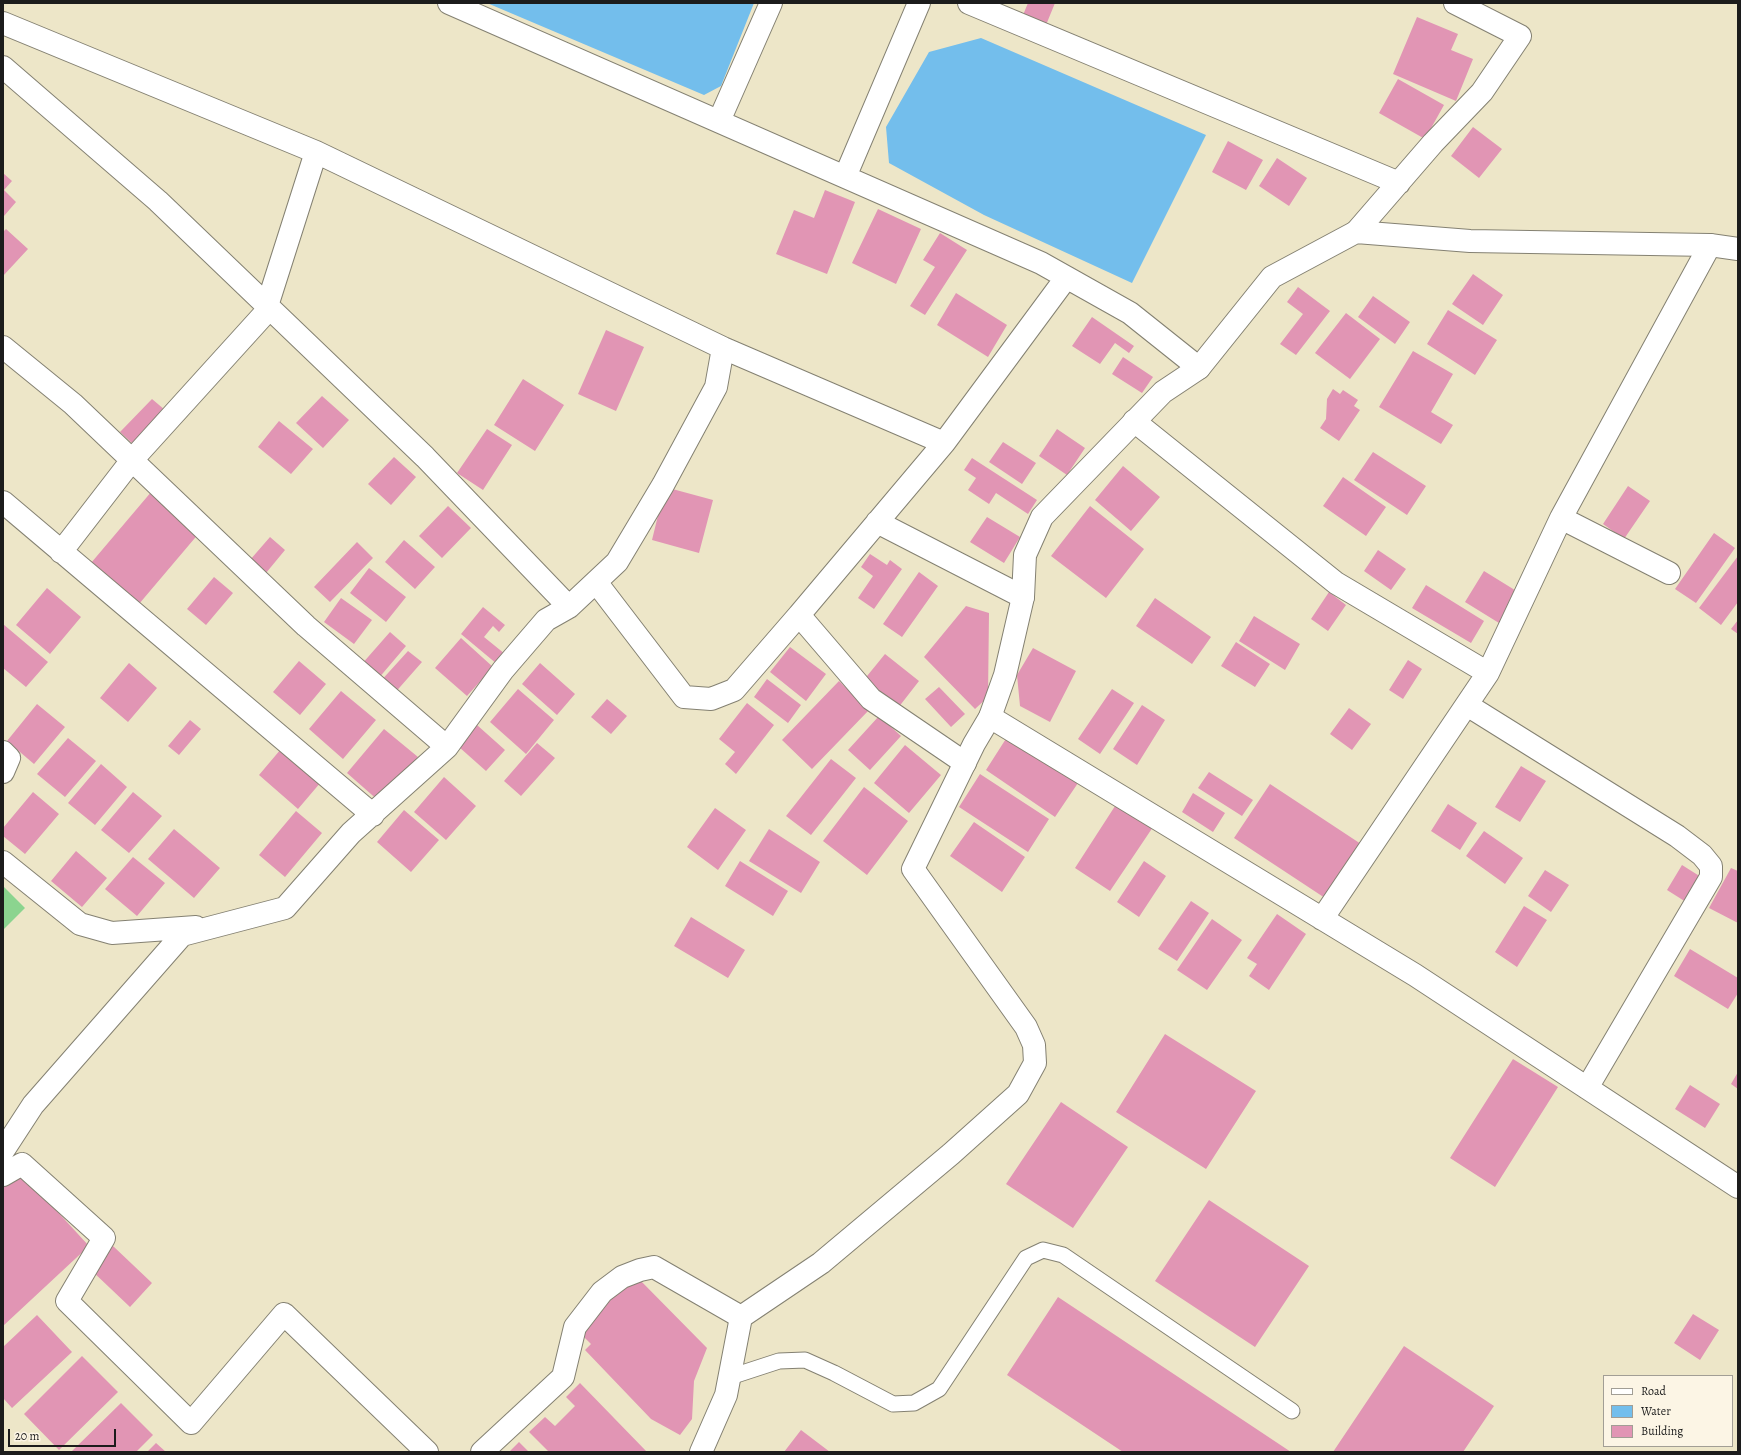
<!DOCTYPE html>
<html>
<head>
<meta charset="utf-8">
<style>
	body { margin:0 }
	#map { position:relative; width:1741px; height:1455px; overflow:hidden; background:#ede6c8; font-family:Alegreya,serif }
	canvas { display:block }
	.frame { position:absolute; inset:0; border:4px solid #1c1c1c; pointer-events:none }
	.legend { position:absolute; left:1603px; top:1375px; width:130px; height:72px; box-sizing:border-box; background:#fcf5e5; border:1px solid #a29e95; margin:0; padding:5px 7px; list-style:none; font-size:12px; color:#1c1c1c }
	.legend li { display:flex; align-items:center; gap:8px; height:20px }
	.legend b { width:20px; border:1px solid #a29e95 }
	.scale { position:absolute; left:8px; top:1429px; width:108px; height:18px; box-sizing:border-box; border:2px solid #1c1c1c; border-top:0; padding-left:5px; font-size:12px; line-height:14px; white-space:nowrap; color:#1c1c1c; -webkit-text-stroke:3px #fcf5e5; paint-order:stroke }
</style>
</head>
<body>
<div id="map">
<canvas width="1741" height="1455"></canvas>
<div class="frame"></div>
<ul class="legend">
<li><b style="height:5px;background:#fff"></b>Road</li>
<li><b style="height:11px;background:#73beec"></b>Water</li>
<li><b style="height:11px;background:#e195b4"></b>Building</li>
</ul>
<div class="scale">20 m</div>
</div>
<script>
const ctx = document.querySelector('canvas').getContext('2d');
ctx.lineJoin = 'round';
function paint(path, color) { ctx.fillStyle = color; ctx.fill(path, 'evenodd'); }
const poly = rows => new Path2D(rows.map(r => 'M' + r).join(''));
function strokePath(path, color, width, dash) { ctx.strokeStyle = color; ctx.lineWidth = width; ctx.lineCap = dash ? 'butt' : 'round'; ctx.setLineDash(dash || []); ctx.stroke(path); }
paint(poly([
	[3,886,25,908,3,930]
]), '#8bd48f');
paint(poly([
	[487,3,754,3,721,86,704,95],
	[981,38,1206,135,1132,283,984,215,889,163,886,127,929,52]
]), '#73beec');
paint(poly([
	[1028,3,1055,3,1046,25,1023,15],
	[1417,17,1458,34,1451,50,1473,59,1456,101,1393,74],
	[1398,79,1444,105,1425,139,1379,113],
	[1473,127,1502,149,1479,178,1451,156],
	[1228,141,1263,160,1246,190,1212,172],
	[1277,158,1307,178,1289,206,1259,186],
	[3,173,12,181,4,190,16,202,4,216],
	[825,190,855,202,827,274,776,254,794,210,814,218],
	[878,209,921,229,896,284,852,263],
	[6,229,28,249,3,276,3,232],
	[940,233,967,250,925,315,910,306,935,267,923,260],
	[1473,274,1503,295,1483,325,1452,304],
	[1298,287,1330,311,1296,355,1280,344,1303,314,1287,302],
	[956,293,1007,325,988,357,937,325],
	[1373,296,1410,322,1395,344,1358,317],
	[1448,310,1497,340,1475,375,1427,344],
	[1346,313,1380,339,1350,379,1315,353],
	[1092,317,1134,346,1129,353,1115,343,1100,364,1072,346],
	[606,330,644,347,616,411,578,394],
	[1413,351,1453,374,1431,412,1453,425,1441,444,1379,407],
	[1123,357,1153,377,1142,393,1112,374],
	[523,379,564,405,535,451,494,425],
	[1333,389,1340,394,1343,390,1358,400,1354,406,1360,410,1339,441,1320,428,1326,419,1327,399],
	[322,396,349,420,323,448,296,423],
	[152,399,165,410,133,444,120,432],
	[279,421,313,449,291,474,258,447],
	[487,429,512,445,483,490,457,473],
	[1057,429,1085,448,1067,475,1039,456],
	[1003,442,1036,463,1022,484,989,462],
	[1373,452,1426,486,1407,515,1354,480],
	[394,457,416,477,391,505,368,484],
	[972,458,1037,500,1028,514,996,493,989,504,968,490,976,478,964,470],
	[1123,466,1160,497,1131,531,1095,500],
	[1343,477,1386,507,1366,536,1323,506],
	[1628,486,1650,501,1624,539,1603,524],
	[665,487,713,500,699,553,652,540],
	[152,491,200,532,139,604,91,563],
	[448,506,471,528,442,558,419,536],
	[1090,506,1144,549,1106,598,1051,556],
	[987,517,1020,537,1004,563,970,542],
	[1714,533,1735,548,1696,603,1675,589],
	[270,537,285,550,266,573,250,560],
	[404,540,435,567,415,589,385,562],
	[357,542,373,558,330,602,314,587],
	[1378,550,1406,569,1391,590,1364,571],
	[870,554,887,565,890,560,902,569,874,609,858,598,873,576,861,567],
	[1738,556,1738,602,1721,625,1699,608],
	[369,568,406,597,386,622,350,593],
	[1484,571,1518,592,1499,623,1465,602],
	[919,572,938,586,902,637,883,624],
	[214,577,233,593,206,625,187,609],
	[1426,585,1484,621,1471,643,1412,608],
	[47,588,81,617,50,654,16,625],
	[1329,592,1346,605,1328,631,1311,619],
	[341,598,372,620,354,644,324,622],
	[1155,598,1211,637,1192,664,1136,626],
	[966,606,989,613,988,697,975,709,924,657],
	[483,607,505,625,499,632,493,626,484,637,505,654,497,664,461,634],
	[1254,616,1300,644,1285,670,1239,641],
	[1738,620,1738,634,1731,629],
	[3,624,48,662,26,687,3,668],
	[390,632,406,646,378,679,361,665],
	[461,638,493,667,467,696,435,668],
	[1236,642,1270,664,1255,687,1221,666],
	[790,647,826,674,806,701,770,672],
	[1033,648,1076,671,1050,722,1020,706,1017,675],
	[408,651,422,662,393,695,379,683],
	[885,654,919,681,898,708,863,681],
	[1408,660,1422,669,1403,699,1389,690],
	[299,661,326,684,300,715,273,692],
	[129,663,157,688,128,722,100,698],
	[540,663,575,694,557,715,522,684],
	[767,679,801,705,788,723,754,697],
	[839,681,869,710,812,769,782,740],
	[939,687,965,714,951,727,925,699],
	[518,689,554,720,526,754,490,722],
	[1112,689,1134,703,1100,754,1078,739],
	[341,691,376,720,343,759,309,729],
	[607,699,627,716,611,734,591,717],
	[747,703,774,725,736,774,725,764,735,752,719,739],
	[37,704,65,727,34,764,7,741],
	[1142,705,1165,720,1137,765,1113,749],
	[1349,708,1371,724,1352,750,1330,734],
	[879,716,901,736,870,770,848,750],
	[190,720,201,729,179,755,168,746],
	[477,725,505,750,486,771,459,747],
	[384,729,418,757,380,802,347,773],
	[1009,734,1080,780,1055,817,986,770],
	[68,738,96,761,65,797,37,774],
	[537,743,555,758,521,796,504,781],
	[905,745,941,775,909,813,874,783],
	[281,749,321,782,298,809,259,775],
	[831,759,856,778,811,835,786,816],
	[101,764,127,787,95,825,68,803],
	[1521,766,1546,781,1520,822,1495,807],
	[1209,772,1253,800,1242,816,1198,788],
	[980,774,1049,819,1028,852,959,807],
	[444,777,476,806,446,840,414,812],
	[1270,784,1361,844,1325,898,1234,838],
	[864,787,908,821,867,875,823,841],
	[33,792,59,814,25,854,3,836,3,828],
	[133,792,162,816,129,853,101,830],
	[1193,793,1225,813,1213,832,1182,812],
	[1117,803,1153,827,1110,891,1075,868],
	[1448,804,1477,823,1460,850,1431,831],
	[715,808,746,830,718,870,687,847],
	[404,810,439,840,411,872,377,842],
	[296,811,322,833,285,877,259,855],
	[974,822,1025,857,1002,892,950,856],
	[174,829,220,868,194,898,148,859],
	[769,829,820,862,801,893,749,861],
	[1484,831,1523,858,1505,884,1466,856],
	[76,851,107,878,82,907,51,881],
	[133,857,165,883,137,916,105,889],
	[740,861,788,891,773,916,725,886],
	[1144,861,1166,876,1139,917,1117,902],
	[1682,865,1701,877,1686,902,1667,890],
	[1731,868,1738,871,1738,923,1709,908],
	[1545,870,1569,885,1551,912,1528,896],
	[1191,901,1209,913,1177,961,1158,949],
	[1524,906,1547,920,1517,967,1495,952],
	[1277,914,1306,934,1269,990,1249,976,1257,964,1247,958],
	[691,917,745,950,728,978,674,946],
	[1212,919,1242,940,1207,990,1177,970],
	[1690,949,1738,978,1738,993,1728,1009,1674,976],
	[1165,1034,1256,1091,1206,1169,1116,1112],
	[1513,1059,1558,1087,1495,1187,1450,1158],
	[1738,1072,1738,1089,1731,1084],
	[1690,1085,1720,1104,1705,1128,1675,1109],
	[1061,1102,1128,1147,1073,1228,1006,1184],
	[20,1171,89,1246,3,1326,3,1187],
	[1209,1200,1309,1266,1255,1347,1155,1281],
	[113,1246,152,1283,130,1307,91,1270],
	[637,1277,707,1348,694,1381,692,1419,680,1435,651,1419,585,1350,591,1344,578,1331,618,1283,624,1289],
	[1058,1297,1291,1452,1123,1452,1007,1375],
	[1693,1314,1719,1330,1700,1360,1674,1343],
	[37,1315,72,1352,12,1408,3,1398,3,1347],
	[1404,1346,1494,1406,1463,1452,1333,1452],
	[82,1356,118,1392,59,1450,24,1414],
	[580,1383,647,1452,549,1452,529,1432,545,1417,555,1426,575,1406,566,1397],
	[121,1403,153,1435,136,1452,71,1452],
	[801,1430,830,1452,784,1452],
	[519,1442,529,1452,509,1452],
	[156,1443,166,1452,147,1452]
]), '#e195b4');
const lane = poly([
	[730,1377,779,1361,805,1360,834,1373,893,1404,914,1403,939,1389,1026,1258,1043,1250,1063,1255,1292,1411]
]);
const street = poly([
	[449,3,1041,263,1130,313,1199,368],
	[969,3,1399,183],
	[3,23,316,152,723,348],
	[3,67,158,201,425,457,569,607],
	[719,121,771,3],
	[845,177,919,3],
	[1356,232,1433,143,1482,92,1520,36,1455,3],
	[3,347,73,404,306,626,447,747,503,670,546,620,569,607,617,562,663,485,716,387,723,348,944,443,1066,278],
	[1134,421,1336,583,1488,673,1322,919],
	[944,443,799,615,871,699,965,763],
	[3,502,373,815],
	[1561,518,1710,245],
	[877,522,1023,597],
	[61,552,132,460,268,310,267,306,316,152],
	[596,582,684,697,711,699,734,690,799,615],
	[1488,673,1561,518,1669,573],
	[1467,705,1677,836,1702,855,1711,866,1711,877,1587,1088],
	[990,717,1415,975,1738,1187],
	[3,752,9,758,3,772],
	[3,862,80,924,112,933,196,927],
	[3,1151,33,1105,182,935,285,908,351,833,447,747],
	[3,1175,22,1164,104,1238,67,1301,191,1423,284,1314,427,1452],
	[482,1452,563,1377,575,1327,602,1292,622,1277,640,1270,654,1267,741,1317]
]);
const secondary = poly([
	[701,1452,726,1395,741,1317,821,1263,951,1154,1018,1094,1035,1063,1034,1045,1026,1027,913,869,974,744,990,717,1005,675,1023,597,1025,555,1042,517,1163,392,1199,368,1272,277,1356,232,1470,241,1710,245,1738,249]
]);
strokePath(lane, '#848172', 17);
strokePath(street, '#848172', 24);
strokePath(secondary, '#848172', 24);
strokePath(lane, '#fff', 15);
strokePath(street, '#fff', 22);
strokePath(secondary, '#fff', 22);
</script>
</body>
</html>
